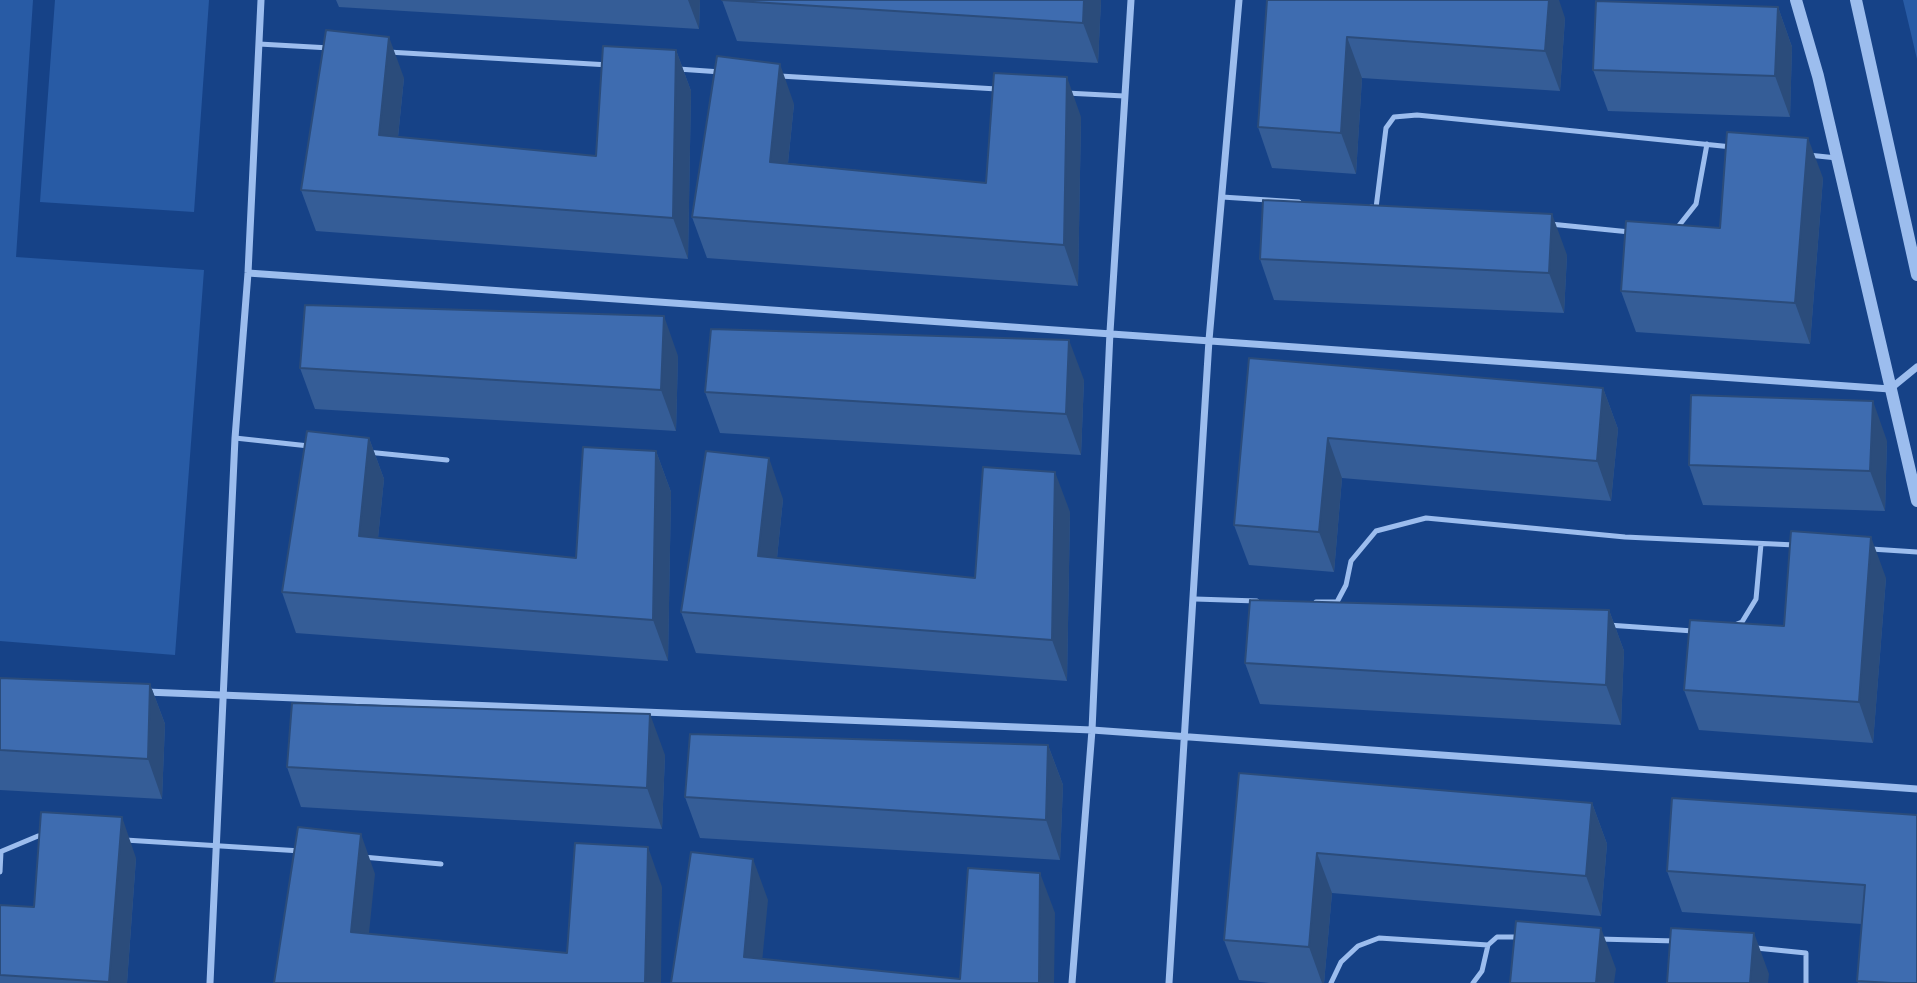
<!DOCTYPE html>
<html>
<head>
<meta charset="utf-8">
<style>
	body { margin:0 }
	canvas { display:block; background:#164287 }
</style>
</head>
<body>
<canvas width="1917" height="983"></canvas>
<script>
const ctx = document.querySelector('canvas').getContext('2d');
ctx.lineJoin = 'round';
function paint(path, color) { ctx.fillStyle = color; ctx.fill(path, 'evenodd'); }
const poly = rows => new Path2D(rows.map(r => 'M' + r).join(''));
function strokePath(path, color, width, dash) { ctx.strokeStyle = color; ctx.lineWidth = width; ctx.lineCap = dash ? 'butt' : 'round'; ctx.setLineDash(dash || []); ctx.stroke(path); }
paint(poly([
	[0,0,33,0,16,257,204,270,175,655,0,641],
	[55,0,209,0,194,212,40,202],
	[1903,0,1917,0,1917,59]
]), '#285ba5');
strokePath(poly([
	[259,44,330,48],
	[388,52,609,65],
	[678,69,721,72],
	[780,76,997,89],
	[1066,93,1124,96],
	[1808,155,1837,158],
	[1222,197,1299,202],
	[1371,207,1376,208,1386,128,1394,117,1417,115,1732,147],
	[1550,224,1630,232],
	[1677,228,1696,204,1707,144],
	[235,438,309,446],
	[367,452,447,460],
	[1871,549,1917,552],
	[1195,599,1257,601],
	[1316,602,1337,602,1346,585,1351,561,1376,531,1426,518,1625,537,1795,545],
	[1608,625,1693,631],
	[1732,626,1742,622,1756,599,1761,544],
	[125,840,301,851],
	[0,852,38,836,46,836],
	[363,857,441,864],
	[0,872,1,852],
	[1598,939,1676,941],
	[1756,948,1806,953,1806,983],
	[1331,983,1341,962,1358,946,1379,938,1488,945,1497,937,1519,937],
	[1473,983,1482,971,1488,945]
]), '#9cbdee', 5);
strokePath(poly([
	[248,273,1890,389,1917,367],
	[146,692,1092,730,1917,789],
	[210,983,235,438,248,273,261,0],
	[1072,983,1092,730,1110,332,1131,0],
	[1169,983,1209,340,1239,0]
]), '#9cbdee', 7);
strokePath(poly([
	[1796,0,1818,76,1917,501],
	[1856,0,1917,275]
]), '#9cbdee', 12);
paint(poly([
	[336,0,700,0,699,29,339,7],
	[722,0,1101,0,1098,63,737,41],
	[1267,0,1565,18,1560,91,1362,78,1356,174,1272,168,1258,127],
	[1778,7,1792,47,1790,117,1608,111,1593,70],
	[676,50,691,91,688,259,316,231,301,190,404,78,398,137,596,156],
	[794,104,788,163,986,183,1081,117,1078,286,707,258,692,217],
	[1823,178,1810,344,1636,332,1621,291,1720,228],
	[1567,255,1564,313,1274,300,1260,259],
	[678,356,676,431,315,409,300,368],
	[1249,358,1603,388,1618,429,1611,501,1342,478,1334,572,1249,565,1234,525],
	[1084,380,1081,455,720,433,705,392],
	[369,438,384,479,378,538,576,558,656,451,671,492,668,661,296,633,282,592],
	[1887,441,1885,511,1703,505,1689,465],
	[783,499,777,558,975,578,1070,512,1067,681,696,653,681,612],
	[1886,578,1873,743,1699,730,1684,690,1784,626],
	[1609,610,1624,651,1621,725,1260,704,1245,663],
	[0,678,150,684,165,724,162,799,0,790],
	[1048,745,1063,785,1060,860,700,838,685,797],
	[665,755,662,829,301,807,287,767],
	[1239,773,1592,803,1607,844,1601,916,1332,893,1324,983,1270,983,1239,980,1224,940],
	[1917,815,1917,983,1858,983,1857,981,1862,924,1682,912,1667,871],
	[136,858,127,983,0,983,0,905,34,907]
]), '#355d97');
paint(poly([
	[688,0,700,0,699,29],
	[1084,0,1101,0,1098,63,1083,23],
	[1549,0,1559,0,1565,18,1560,91,1545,51],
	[1778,7,1792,47,1790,117,1775,76],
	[389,37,404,78,394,175,379,135],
	[1347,37,1362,78,1356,174,1341,133],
	[676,50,691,91,688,259,673,218],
	[780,64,794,104,784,202,770,162],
	[1067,77,1081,117,1078,286,1064,245],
	[1808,138,1823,178,1810,344,1795,303],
	[1552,214,1567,255,1564,313,1549,273],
	[664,316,678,356,676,431,661,390],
	[1069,340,1084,380,1081,455,1066,414],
	[1603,388,1618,429,1611,501,1597,461],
	[1873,401,1887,441,1885,511,1870,471],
	[369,438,384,479,374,577,359,536],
	[1328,438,1342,478,1334,572,1319,532],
	[656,451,671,492,668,661,653,620],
	[769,458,783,499,773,597,758,556],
	[1055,472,1070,512,1067,681,1052,640],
	[1871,537,1886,578,1873,743,1859,702],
	[1609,610,1624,651,1621,725,1606,685],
	[150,684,165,724,162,799,148,759],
	[650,714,665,755,662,829,647,788],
	[1048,745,1063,785,1060,860,1046,820],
	[1592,803,1607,844,1601,916,1586,876],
	[122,817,136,858,127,983,109,983],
	[361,834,375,874,365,972,351,932],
	[648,847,662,887,661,983,645,983],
	[1317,853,1332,893,1324,983,1322,983,1309,947],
	[753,859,768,900,760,983,744,957],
	[1040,873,1055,913,1054,983,1039,983],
	[1601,928,1616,969,1614,983,1596,983],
	[1754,933,1769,974,1768,983,1750,983]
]), '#2b4c7b');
const building = poly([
	[722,0,1084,0,1083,23,722,0],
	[1267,0,1549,0,1545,51,1347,37,1341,133,1258,127,1267,0],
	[1596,1,1778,7,1775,76,1593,70,1596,1],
	[326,30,389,37,379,135,596,156,603,46,676,50,673,218,301,190,326,30],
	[717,56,780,64,770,162,986,183,994,73,1067,77,1064,245,692,217,717,56],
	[1727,132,1808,138,1795,303,1621,291,1626,221,1720,228,1727,132],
	[1263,200,1552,214,1549,273,1260,259,1263,200],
	[305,305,664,316,661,390,300,368,305,305],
	[711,329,1069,340,1066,414,705,392,711,329],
	[1249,358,1603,388,1597,461,1328,438,1319,532,1234,525,1249,358],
	[1691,395,1873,401,1870,471,1689,465,1691,395],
	[307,431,369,438,359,536,576,558,583,447,656,451,653,620,282,592,307,431],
	[706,451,769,458,758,556,975,578,983,467,1055,472,1052,640,681,612,706,451],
	[1791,531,1871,537,1859,702,1684,690,1690,620,1784,626,1791,531],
	[1250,600,1609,610,1606,685,1245,663,1250,600],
	[0,678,150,684,148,759,0,750,0,678],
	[292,703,650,714,647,788,287,767,292,703],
	[690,734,1048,745,1046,820,685,797,690,734],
	[1239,773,1592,803,1586,876,1317,853,1309,947,1224,940,1239,773],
	[1672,798,1917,815,1917,983,1892,983,1857,981,1865,885,1667,871,1672,798],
	[41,812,122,817,109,982,0,975,0,905,34,907,41,812],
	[298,827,361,834,351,932,567,953,575,843,648,847,645,983,274,983,298,827],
	[691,852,753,859,744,957,960,979,968,868,1040,873,1039,983,671,983,691,852],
	[1516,921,1601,928,1596,983,1510,983,1516,921],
	[1671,928,1754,933,1750,983,1667,983,1671,928]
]);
paint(building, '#3e6cb0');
strokePath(building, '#2b4c7b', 2);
</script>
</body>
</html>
